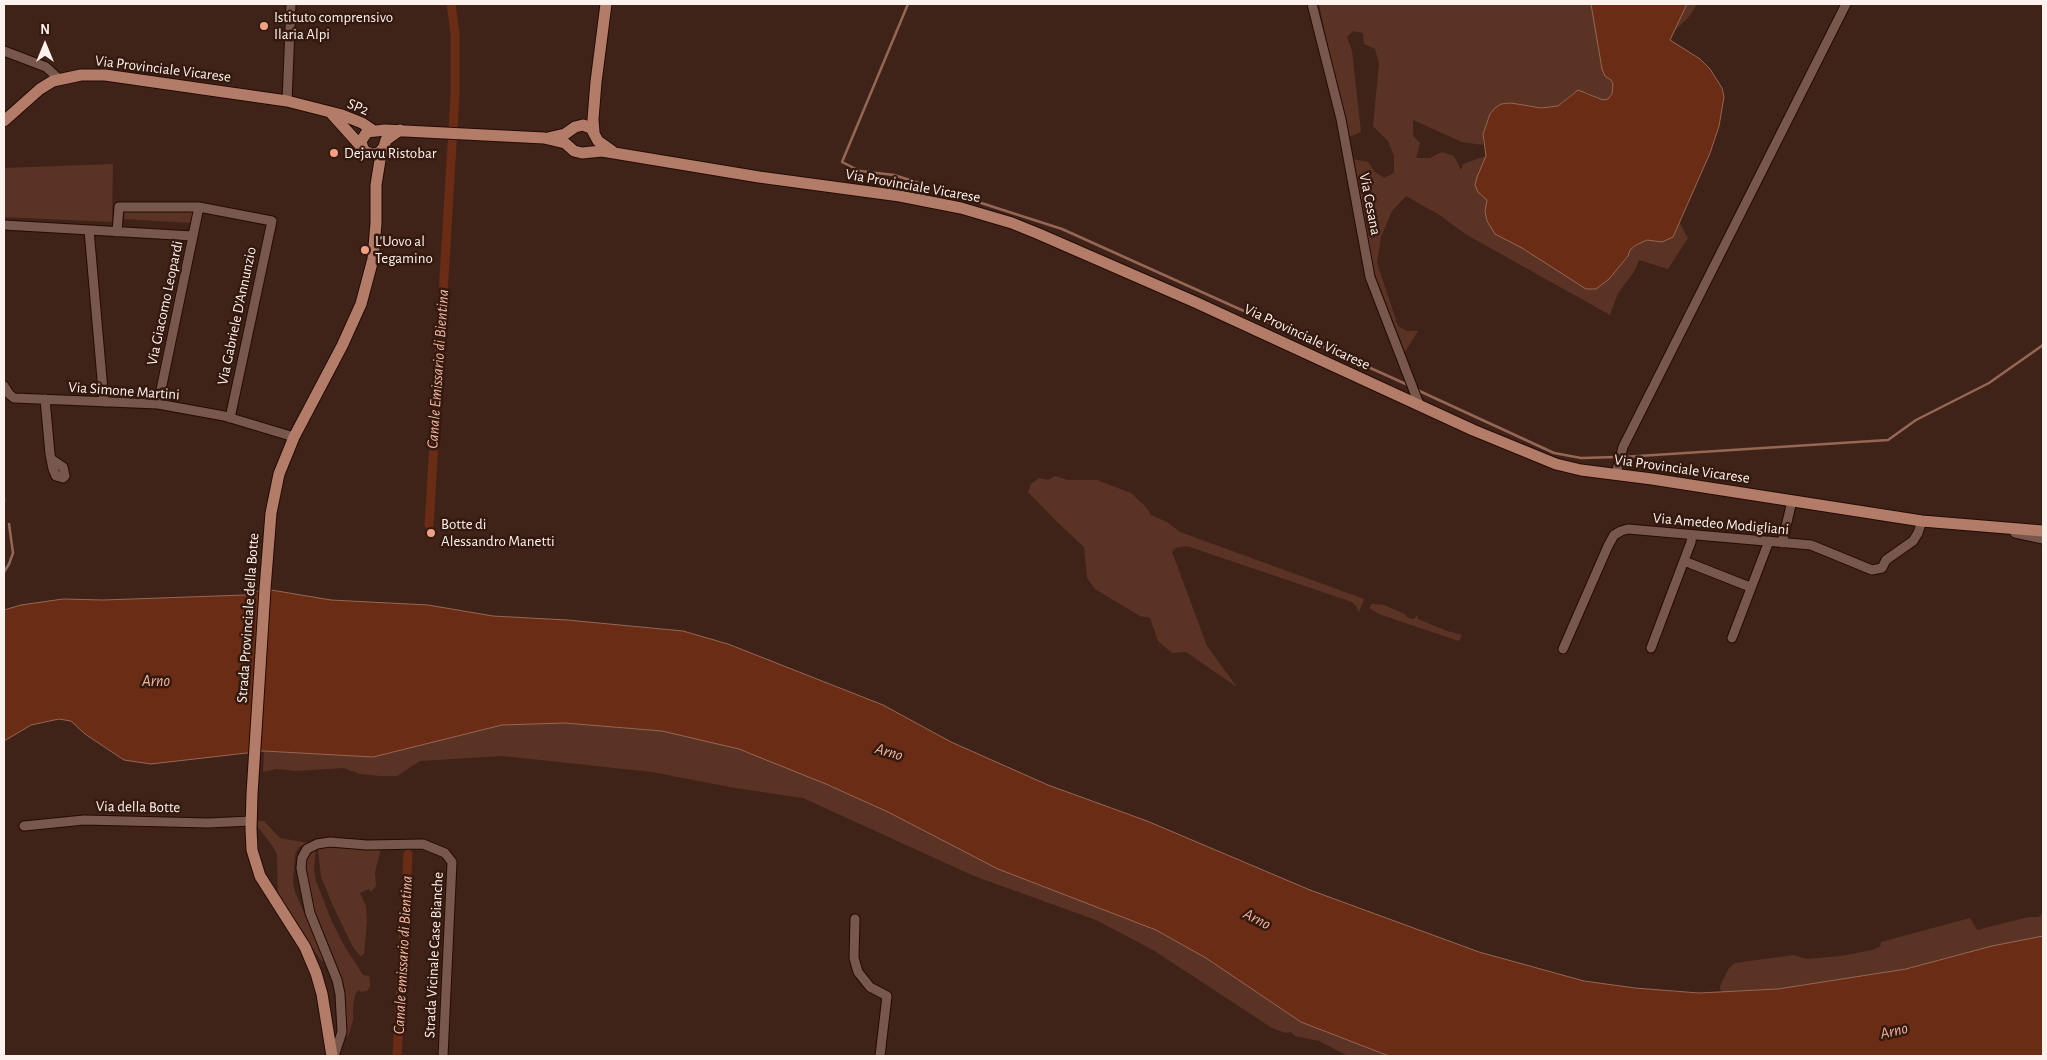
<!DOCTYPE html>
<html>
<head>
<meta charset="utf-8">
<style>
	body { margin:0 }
	#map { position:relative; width:2047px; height:1060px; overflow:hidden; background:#3f2319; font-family:"Alegreya Sans",sans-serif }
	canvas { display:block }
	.frame { position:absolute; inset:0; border:5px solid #fef2ee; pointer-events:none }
	.north { position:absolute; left:20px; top:20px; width:50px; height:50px; -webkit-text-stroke:4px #34190f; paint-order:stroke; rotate:0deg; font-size:14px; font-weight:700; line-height:20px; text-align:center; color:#fef2ee }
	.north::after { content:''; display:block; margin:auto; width:18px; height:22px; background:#fef2ee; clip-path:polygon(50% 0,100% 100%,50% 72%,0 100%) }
</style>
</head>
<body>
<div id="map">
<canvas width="2047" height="1060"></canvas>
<div class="frame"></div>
<div class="north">N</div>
</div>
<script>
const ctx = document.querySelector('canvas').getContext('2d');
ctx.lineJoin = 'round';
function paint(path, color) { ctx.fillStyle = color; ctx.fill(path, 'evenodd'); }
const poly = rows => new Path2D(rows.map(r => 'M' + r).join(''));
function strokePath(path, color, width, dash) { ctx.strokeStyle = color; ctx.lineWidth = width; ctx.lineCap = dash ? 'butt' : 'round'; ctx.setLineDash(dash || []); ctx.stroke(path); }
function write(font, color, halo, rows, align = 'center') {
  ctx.font = font + ' "Alegreya Sans",sans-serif'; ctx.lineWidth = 5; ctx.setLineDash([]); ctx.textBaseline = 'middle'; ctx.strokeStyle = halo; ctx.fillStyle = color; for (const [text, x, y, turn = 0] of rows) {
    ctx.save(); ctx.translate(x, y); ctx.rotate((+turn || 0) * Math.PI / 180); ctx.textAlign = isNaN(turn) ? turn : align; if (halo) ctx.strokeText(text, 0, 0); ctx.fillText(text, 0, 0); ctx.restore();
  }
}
paint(poly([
	[1319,4,1591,4,1602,69,1605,76,1611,80,1613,84,1612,94,1608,99,1603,100,1586,92,1574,92,1558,106,1541,108,1511,103,1501,104,1490,114,1483,134,1483,145,1462,142,1413,120,1413,136,1420,143,1416,158,1430,158,1442,152,1454,156,1461,170,1463,164,1486,156,1477,177,1478,192,1487,200,1485,211,1487,221,1495,234,1522,248,1609,279,1628,257,1630,250,1636,245,1647,240,1662,242,1673,237,1679,222,1688,238,1668,269,1639,260,1634,272,1618,293,1610,315,1467,235,1438,214,1406,196,1392,211,1381,237,1377,263,1398,326,1407,331,1418,331,1405,352,1372,267,1352,159,1368,162,1375,172,1384,178,1394,173,1394,156,1388,141,1373,126,1379,64,1375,49,1364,44,1363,33,1353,31,1347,37,1352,51,1361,132,1347,138],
	[1687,4,1697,4,1688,18,1675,30],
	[113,164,112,222,4,217,4,168],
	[193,210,192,223,124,219,125,211],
	[1055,476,1068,480,1097,480,1131,493,1146,507,1151,515,1167,522,1180,532,1364,599,1359,612,1356,606,1352,602,1187,546,1176,548,1172,552,1207,646,1237,687,1186,652,1172,653,1158,641,1150,618,1140,616,1095,589,1087,578,1084,547,1057,522,1028,492,1031,484,1039,478,1048,480],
	[1372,604,1384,605,1405,614,1408,618,1414,619,1417,615,1418,619,1447,631,1462,635,1459,641,1420,628,1379,614,1369,608],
	[565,723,662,731,739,749,826,784,888,812,998,869,1156,930,1206,958,1301,1022,1389,1056,1348,1056,1319,1041,1295,1036,1291,1032,1286,1033,1272,1028,1153,950,1096,920,974,876,803,798,735,788,652,772,503,756,420,761,397,776,380,776,360,774,343,768,297,771,276,769,263,772,264,751,373,757,502,725],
	[258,821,264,821,280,838,308,843,299,847,295,854,293,882,295,892,322,955,323,960,322,962,278,897,277,855,274,848,258,827],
	[327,845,381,848,375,872,376,886,371,892,369,889,360,893,366,906,367,921,364,954,360,956,353,947,332,904,321,876,318,849,319,846],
	[316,847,314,869,316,881,332,922,345,947,363,975,369,976,370,981,370,987,367,991,361,992,358,990,355,995,353,1007,353,1020,347,1040,345,992,342,978,312,903,304,867,307,853],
	[2043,914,2043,936,2041,938,1992,946,1906,969,1778,989,1723,992,1720,989,1720,986,1729,968,1735,963,1794,955,1806,959,1841,956,1872,950,1880,947,1881,942,1970,918,1977,930,2029,917,2038,917]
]), '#5b3325');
const water = poly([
	[1591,4,1687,4,1670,40,1700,59,1710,69,1722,88,1724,97,1719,126,1710,153,1673,237,1662,242,1647,240,1636,245,1630,250,1628,256,1609,279,1596,289,1586,289,1522,248,1495,234,1487,221,1485,211,1487,200,1478,192,1475,185,1477,177,1486,156,1483,134,1490,114,1495,108,1501,104,1511,103,1541,108,1558,106,1578,90,1603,100,1608,99,1612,94,1613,84,1611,80,1605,76,1602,69,1591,4],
	[265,589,331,600,428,605,493,616,567,620,683,631,728,644,883,705,951,742,1048,785,1147,821,1310,890,1479,952,1584,981,1635,988,1699,993,1778,989,1906,969,1992,946,2043,936,2043,1056,1389,1056,1301,1022,1206,958,1156,930,998,869,888,812,826,784,739,749,662,731,565,723,502,725,373,757,264,751,151,764,124,760,85,734,71,721,59,719,31,725,4,741,4,610,21,605,63,599,103,600,245,595,265,589]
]);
paint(water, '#6a2c14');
strokePath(water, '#966755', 1);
strokePath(poly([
	[908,4,842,162,860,171,894,175,1062,229,1408,385],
	[1415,389,1554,453,1581,458,1617,457],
	[1623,457,1888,440,1916,420,1989,383,2043,345],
	[4,499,4,502],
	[4,572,9,564,13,553,9,524]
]), '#966755', 2.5);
strokePath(poly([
	[429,525,455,96,455,33,451,4],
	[397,1056,408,854]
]), '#6a2c14', 9);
const minor = poly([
	[1312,4,1341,119,1370,277,1419,404],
	[4,51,46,67,59,79],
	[287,101,291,4],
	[4,225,193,236],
	[89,230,104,402],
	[117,232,119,207,199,207,272,221,230,418],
	[4,386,9,394,14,398,158,404,224,416,294,437],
	[45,399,50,454,53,469,56,476,63,478,65,476,63,467,51,459],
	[158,404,199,207],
	[1616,474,1623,447,1846,4],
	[2015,533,2043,539],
	[1782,543,1792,501],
	[1684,561,1750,587],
	[1732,638,1769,541],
	[1651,648,1691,542,1692,535],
	[1563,649,1608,546,1614,535,1621,531,1628,529,1811,545,1872,570,1882,568,1886,560,1913,541,1918,533,1922,521],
	[24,826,84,820,208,823,251,821],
	[855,919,854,958,858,972,870,987,887,996,880,1056],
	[334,1056,342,1032,340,994,337,980,310,913,301,868,302,858,307,849,317,844,330,842,367,845,423,844,445,853,452,862,443,1056]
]);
const major = poly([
	[331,113,366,152,375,154,380,152,384,147],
	[4,121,40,89,53,81,81,75,105,75,287,101,342,115,362,123,374,131],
	[594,132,593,119,596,82,606,4],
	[548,138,565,134,575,127,583,125,591,128,598,141,612,151],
	[363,149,361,141,367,132,385,130,544,138,565,143,574,151,582,153,602,151,759,177,900,196,961,208,1012,223,1039,234,1195,302,1473,430,1556,464,1581,470,1652,479,1922,521,2043,531],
	[332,1056,322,994,316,973,305,947,260,876,252,850,251,829,252,794,265,589,271,513,279,474,294,437,342,346,361,304,373,259,376,223,376,185,380,160,386,140,400,130]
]);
strokePath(minor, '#240b03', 11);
strokePath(major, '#240b03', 13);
strokePath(minor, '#78574c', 9);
strokePath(major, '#b37c68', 11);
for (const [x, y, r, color] of [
	[264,26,5,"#f3a082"],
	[334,153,5,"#f3a082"],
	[365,250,5,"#f3a082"],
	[431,533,5,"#f3a082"]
]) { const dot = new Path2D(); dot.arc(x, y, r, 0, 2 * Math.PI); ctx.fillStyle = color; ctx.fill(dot); strokePath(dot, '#34190f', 2); }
write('15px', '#fef2ee', '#34190f', [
	["Istituto comprensivo",274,17],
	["Ilaria Alpi",274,34],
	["Dejavu Ristobar",344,153],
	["L'Uovo al",375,241],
	["Tegamino",375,258],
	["Botte di",441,524],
	["Alessandro Manetti",441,541]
], 'left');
write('15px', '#fef2ee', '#34190f', [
	["Via Provinciale Vicarese",163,69,7],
	["SP2",358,107,23],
	["Via Provinciale Vicarese",913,186,10],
	["Via Cesana",1370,204,79],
	["Via Giacomo Leopardi",165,303,-78],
	["Via Gabriele D'Annunzio",237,316,-78],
	["Via Provinciale Vicarese",1307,337,25],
	["Via Simone Martini",124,391,4],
	["Via Provinciale Vicarese",1682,469,8],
	["Via Amedeo Modigliani",1721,524,5],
	["Strada Provinciale della Botte",248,618,-86],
	["Via della Botte",138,807,1],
	["Strada Vicinale Case Bianche",434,955,-87]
]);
write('italic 16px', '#f3b7a2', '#34190f', [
	["Canale Emissario di Bientina",438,369,-86],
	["Arno",156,681],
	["Arno",889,752,16],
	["Arno",1257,919,27],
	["Canale emissario di Bientina",403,955,-87],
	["Arno",1894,1031,-13]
]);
</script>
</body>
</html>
